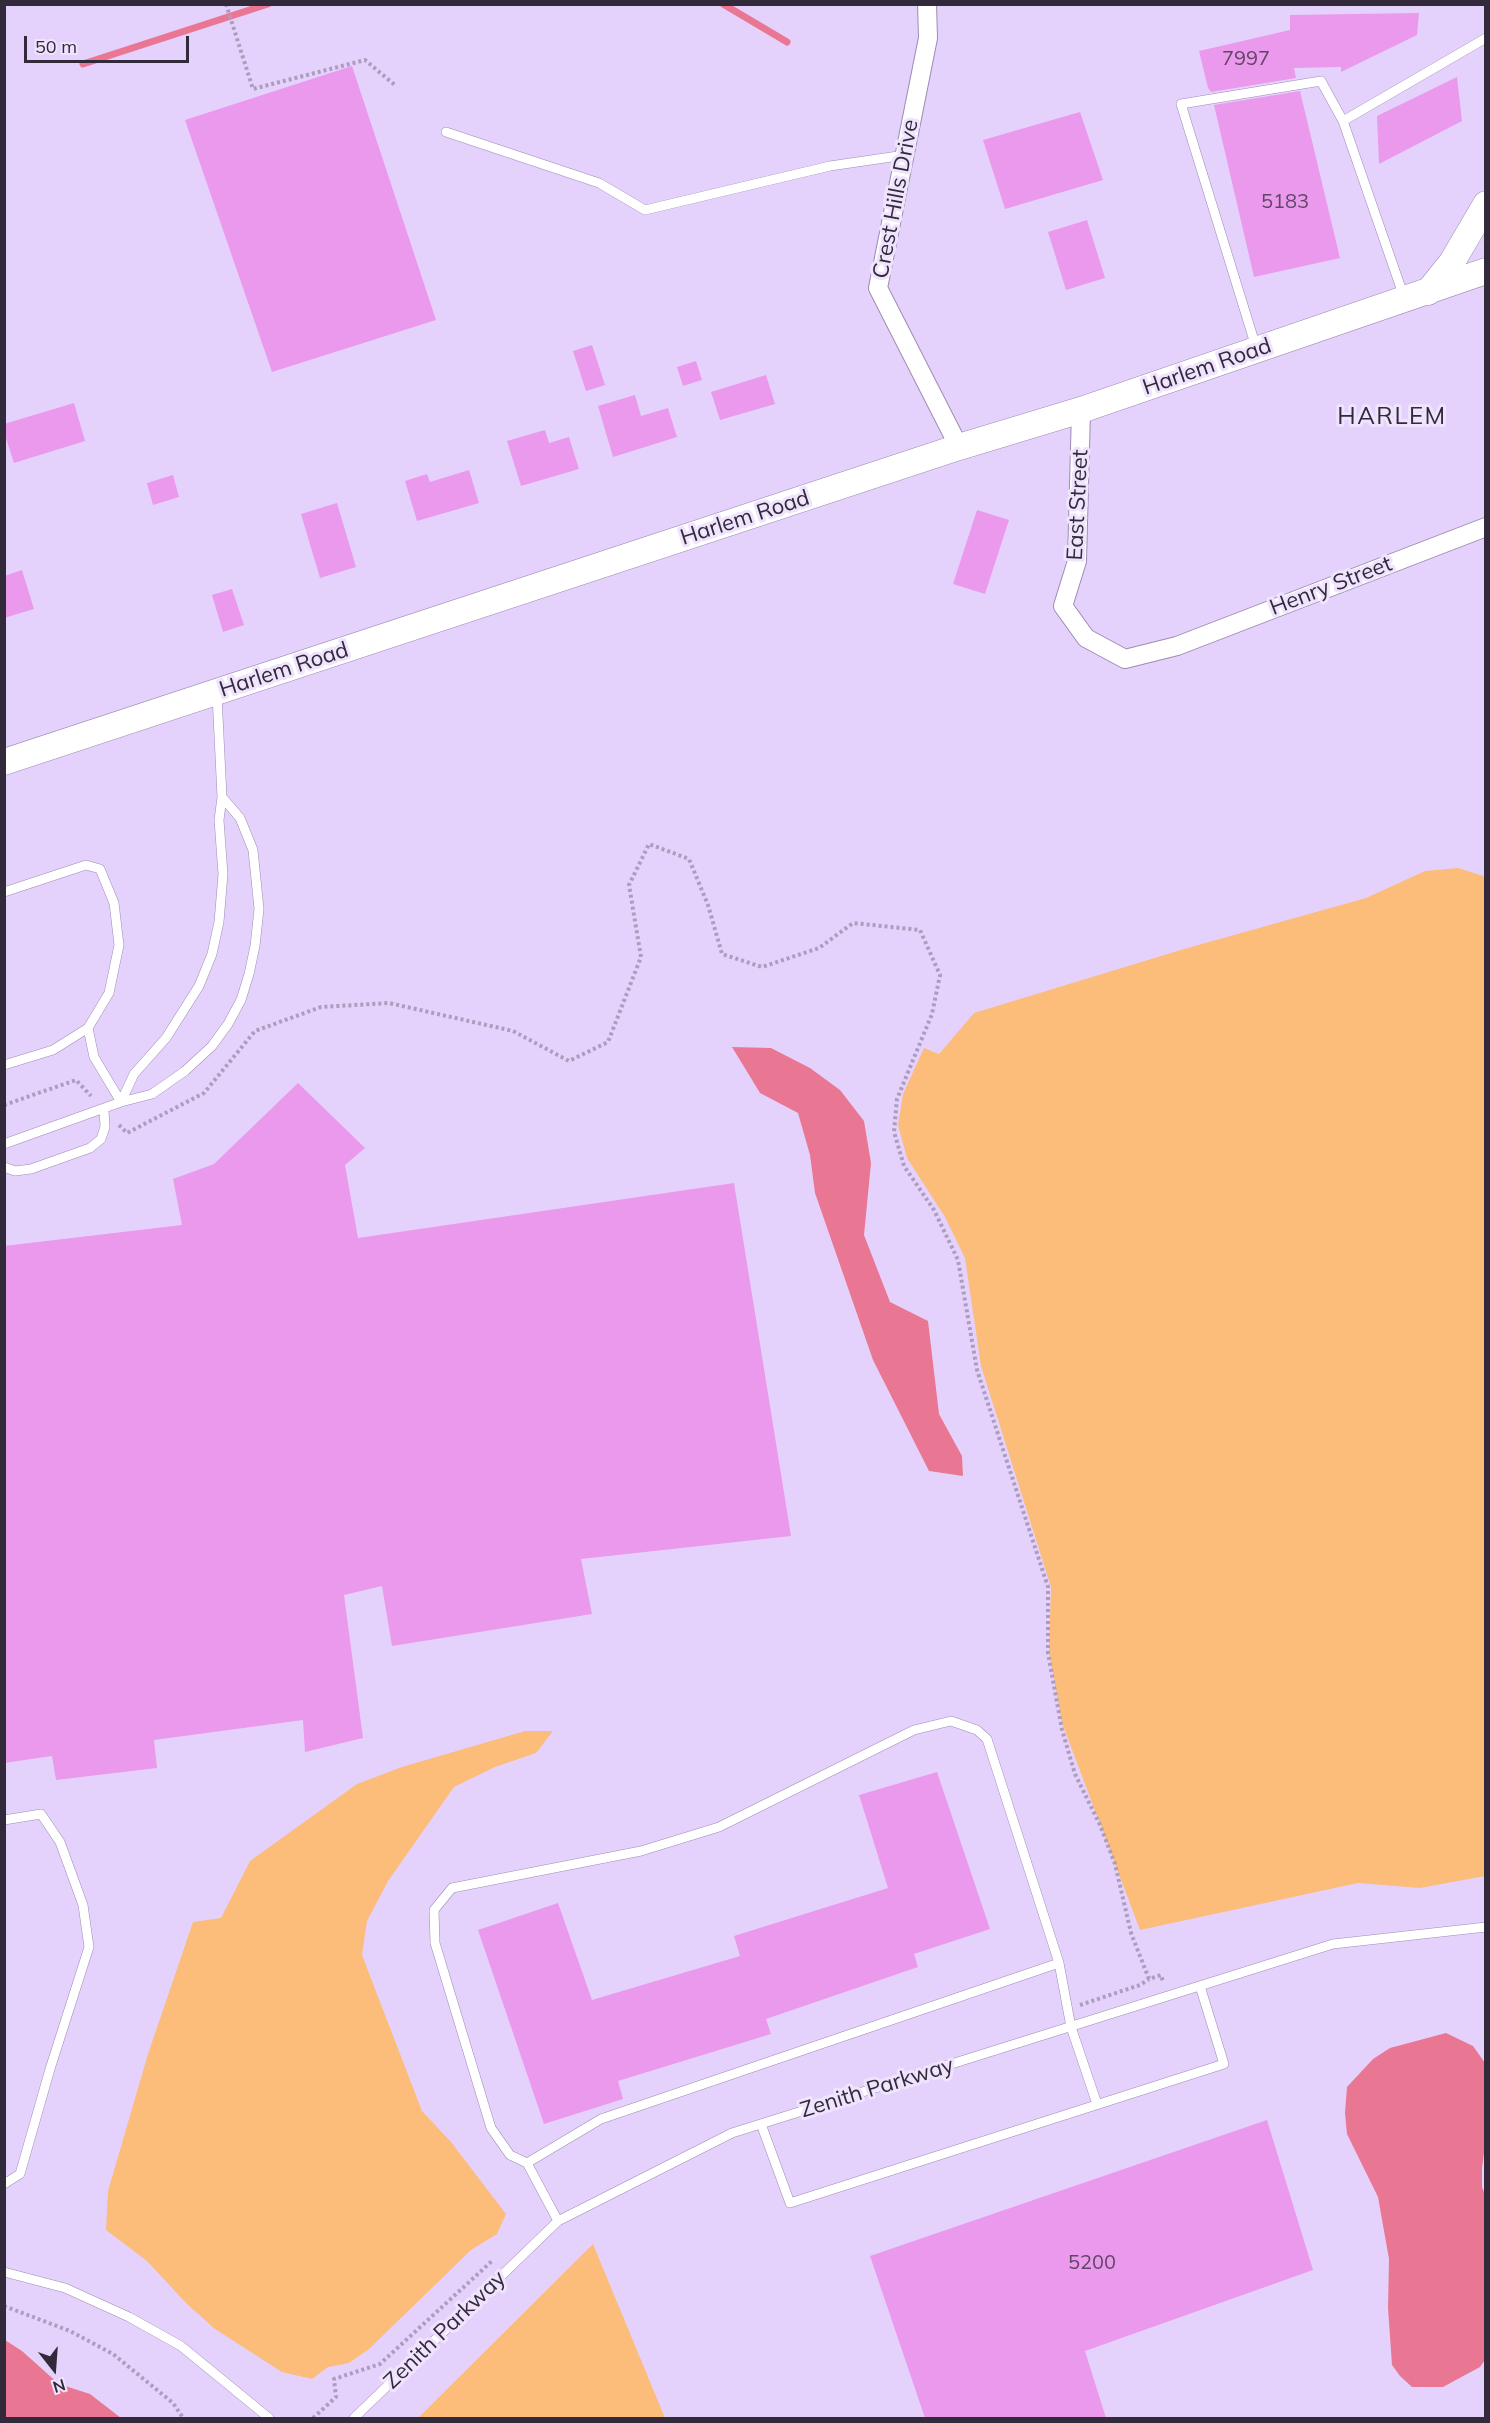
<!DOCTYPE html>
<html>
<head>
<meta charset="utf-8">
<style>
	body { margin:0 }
	#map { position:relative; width:1490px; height:2423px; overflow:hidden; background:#e5d2fc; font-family:Mulish,sans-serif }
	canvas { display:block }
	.frame { position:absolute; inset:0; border:6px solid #322a3a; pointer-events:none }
	.north { position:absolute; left:24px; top:2339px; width:60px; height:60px; -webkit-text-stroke:4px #efe3fd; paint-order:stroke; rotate:163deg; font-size:16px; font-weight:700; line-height:24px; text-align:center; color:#322a3a }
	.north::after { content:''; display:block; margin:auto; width:21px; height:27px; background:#322a3a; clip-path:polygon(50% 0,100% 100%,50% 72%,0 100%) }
	.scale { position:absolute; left:24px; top:36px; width:165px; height:27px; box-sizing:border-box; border:3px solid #322a3a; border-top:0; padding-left:8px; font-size:18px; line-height:21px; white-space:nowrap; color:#322a3a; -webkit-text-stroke:4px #efe3fd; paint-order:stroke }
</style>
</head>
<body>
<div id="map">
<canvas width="1490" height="2423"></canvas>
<div class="frame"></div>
<div class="north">N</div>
<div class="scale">50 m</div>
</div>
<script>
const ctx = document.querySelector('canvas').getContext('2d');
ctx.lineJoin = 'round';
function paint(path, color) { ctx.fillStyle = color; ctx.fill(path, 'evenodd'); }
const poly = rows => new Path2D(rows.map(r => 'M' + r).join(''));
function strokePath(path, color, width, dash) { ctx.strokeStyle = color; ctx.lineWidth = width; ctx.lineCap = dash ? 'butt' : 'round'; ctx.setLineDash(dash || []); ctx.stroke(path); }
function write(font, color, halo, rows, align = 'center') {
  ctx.font = font + ' Mulish,sans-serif'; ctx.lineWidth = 6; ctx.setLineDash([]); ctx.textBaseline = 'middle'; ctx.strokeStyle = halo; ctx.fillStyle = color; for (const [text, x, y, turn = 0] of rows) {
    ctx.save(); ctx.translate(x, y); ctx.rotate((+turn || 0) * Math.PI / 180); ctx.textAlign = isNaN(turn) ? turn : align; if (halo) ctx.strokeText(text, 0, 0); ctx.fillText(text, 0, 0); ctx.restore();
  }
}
paint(poly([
	[1458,868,1486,877,1485,1876,1420,1888,1358,1883,1140,1930,1062,1723,1049,1652,1051,1587,981,1366,965,1258,945,1217,907,1158,898,1125,903,1094,924,1048,939,1054,974,1013,1184,949,1366,898,1425,871],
	[525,1731,553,1731,536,1753,495,1767,454,1787,388,1881,367,1921,362,1955,422,2111,451,2142,506,2214,497,2234,471,2250,369,2349,349,2363,328,2367,312,2379,282,2372,215,2329,187,2304,147,2261,106,2230,108,2191,148,2054,193,1922,221,1918,250,1861,357,1784,402,1767],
	[593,2244,665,2418,418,2418]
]), '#fcbc7a');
paint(poly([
	[732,1047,771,1048,810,1068,840,1090,864,1121,871,1163,864,1235,890,1302,928,1321,939,1414,962,1456,963,1476,929,1471,873,1360,815,1193,810,1155,798,1113,760,1093],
	[1446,2033,1473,2046,1485,2063,1486,2138,1482,2168,1482,2187,1486,2197,1485,2360,1480,2367,1443,2387,1412,2387,1400,2376,1392,2365,1388,2308,1389,2259,1378,2197,1347,2134,1345,2113,1347,2087,1373,2059,1390,2048],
	[5,2340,22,2351,59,2384,90,2394,121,2418,5,2418]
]), '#e97793');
strokePath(poly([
	[723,4,787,42],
	[83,64,268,4]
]), '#e97793', 7);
paint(poly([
	[1419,13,1417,35,1341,72,1341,67,1294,68,1296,78,1211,92,1208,88,1199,51,1290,30,1290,15],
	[352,66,436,320,272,372,185,120],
	[1457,77,1462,121,1379,164,1377,116],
	[1300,91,1340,258,1254,277,1214,105],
	[1080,112,1103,180,1005,209,983,140],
	[1087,220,1105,278,1066,290,1048,232],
	[592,345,605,385,586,391,573,351],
	[696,361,702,380,683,386,677,367],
	[766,375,775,404,720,420,711,392],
	[635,395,641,416,668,408,677,437,613,457,598,406],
	[74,403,85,441,14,463,4,432,4,424],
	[545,430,549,443,569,437,579,469,521,486,507,441],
	[469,470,479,503,417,521,405,481,427,474,430,482],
	[173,475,179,497,153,505,147,483],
	[337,503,356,567,320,578,301,514],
	[977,510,1009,520,985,594,953,584],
	[22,570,34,609,4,618,4,576],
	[232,589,244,625,223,632,212,595],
	[298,1083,365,1148,345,1165,358,1238,734,1183,791,1536,581,1559,592,1614,392,1646,382,1586,344,1595,363,1738,305,1752,303,1720,154,1740,157,1768,56,1780,52,1756,4,1763,4,1246,182,1225,173,1179,214,1164],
	[937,1772,990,1929,914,1954,918,1967,766,2019,771,2034,618,2081,623,2099,544,2124,478,1930,558,1903,592,2000,740,1956,734,1936,888,1888,859,1795],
	[1267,2120,1313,2270,1085,2351,1106,2418,925,2418,870,2256]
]), '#ea99ec');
const lane = poly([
	[446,132,599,183,645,210,830,166,905,155],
	[1404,297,1343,121,1486,38],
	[1256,347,1181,104,1321,81,1343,121],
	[4,892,86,865,100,869,114,903,119,945,109,993,88,1028,94,1057,121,1102],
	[4,1065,53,1050,88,1028],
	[121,1102,134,1074,166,1038,199,986,212,954,219,922,223,874,219,820,222,797,217,695],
	[4,1144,121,1102,152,1094,185,1071,212,1046,228,1024,241,1000,249,974,255,946,259,909,253,850,240,818,222,797],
	[4,1167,15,1171,31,1169,90,1148,101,1139,105,1127,104,1110],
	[4,1820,41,1814,60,1842,83,1905,89,1947,50,2069,20,2174,4,2184],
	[1059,1963,601,2119,527,2163,510,2155,491,2128,435,1943,434,1910,452,1888,641,1851,719,1827,914,1730,951,1721,977,1730,987,1739,1059,1963,1071,2027,1097,2104],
	[761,2124,790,2203,1224,2064,1200,1986],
	[527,2163,558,2221],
	[4,2272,65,2288,129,2317,181,2346,269,2418],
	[354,2418,558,2221,732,2133,1333,1944,1486,1927]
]);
const street = poly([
	[927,4,928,38,878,288,959,447],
	[1081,410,1077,561,1063,606,1086,638,1125,659,1177,646,1486,527]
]);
const secondary = poly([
	[1428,292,1452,262,1486,204],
	[4,762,959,447,1081,410,1486,271]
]);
strokePath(lane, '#9e8cb3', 10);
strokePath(street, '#9e8cb3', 20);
strokePath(secondary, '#9e8cb3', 27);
strokePath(poly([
	[226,4,253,89,365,60,396,86],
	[4,1105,76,1080,91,1096],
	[119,1125,127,1133,204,1093,255,1031,321,1007,389,1003,513,1031,569,1061,608,1042,641,957,629,885,649,844,689,859,708,905,722,954,762,967,819,948,853,923,920,930,940,975,932,1014,897,1099,894,1132,904,1166,934,1210,958,1260,977,1370,1048,1587,1048,1653,1062,1730,1075,1774,1100,1825,1115,1864,1131,1933,1149,1979,1161,1975,1163,1982],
	[1080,2005,1140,1985,1149,1979],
	[4,2306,70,2331,113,2354,173,2403,183,2418],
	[313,2418,336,2397,334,2379,380,2364,492,2261]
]), '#ac9dbe', 4, [3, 3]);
strokePath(lane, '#fff', 9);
strokePath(street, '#fff', 18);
strokePath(secondary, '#fff', 26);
write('20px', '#604666', null, [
	["7997",1246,59],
	["5183",1285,202],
	["5200",1092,2263]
]);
write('22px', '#322a3a', '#efe3fd', [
	["Crest Hills Drive",896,199,-79],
	["Harlem Road",1207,367,-19],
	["East Street",1078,505,-87],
	["Harlem Road",745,518,-18],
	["Henry Street",1331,586,-21],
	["Harlem Road",284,670,-18],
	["Zenith Parkway",877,2088,-17],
	["Zenith Parkway",445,2330,-44]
]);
ctx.letterSpacing = '1.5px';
write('24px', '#322a3a', '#efe3fd', [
	["HARLEM",1392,417]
]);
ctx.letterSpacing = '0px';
</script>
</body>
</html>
